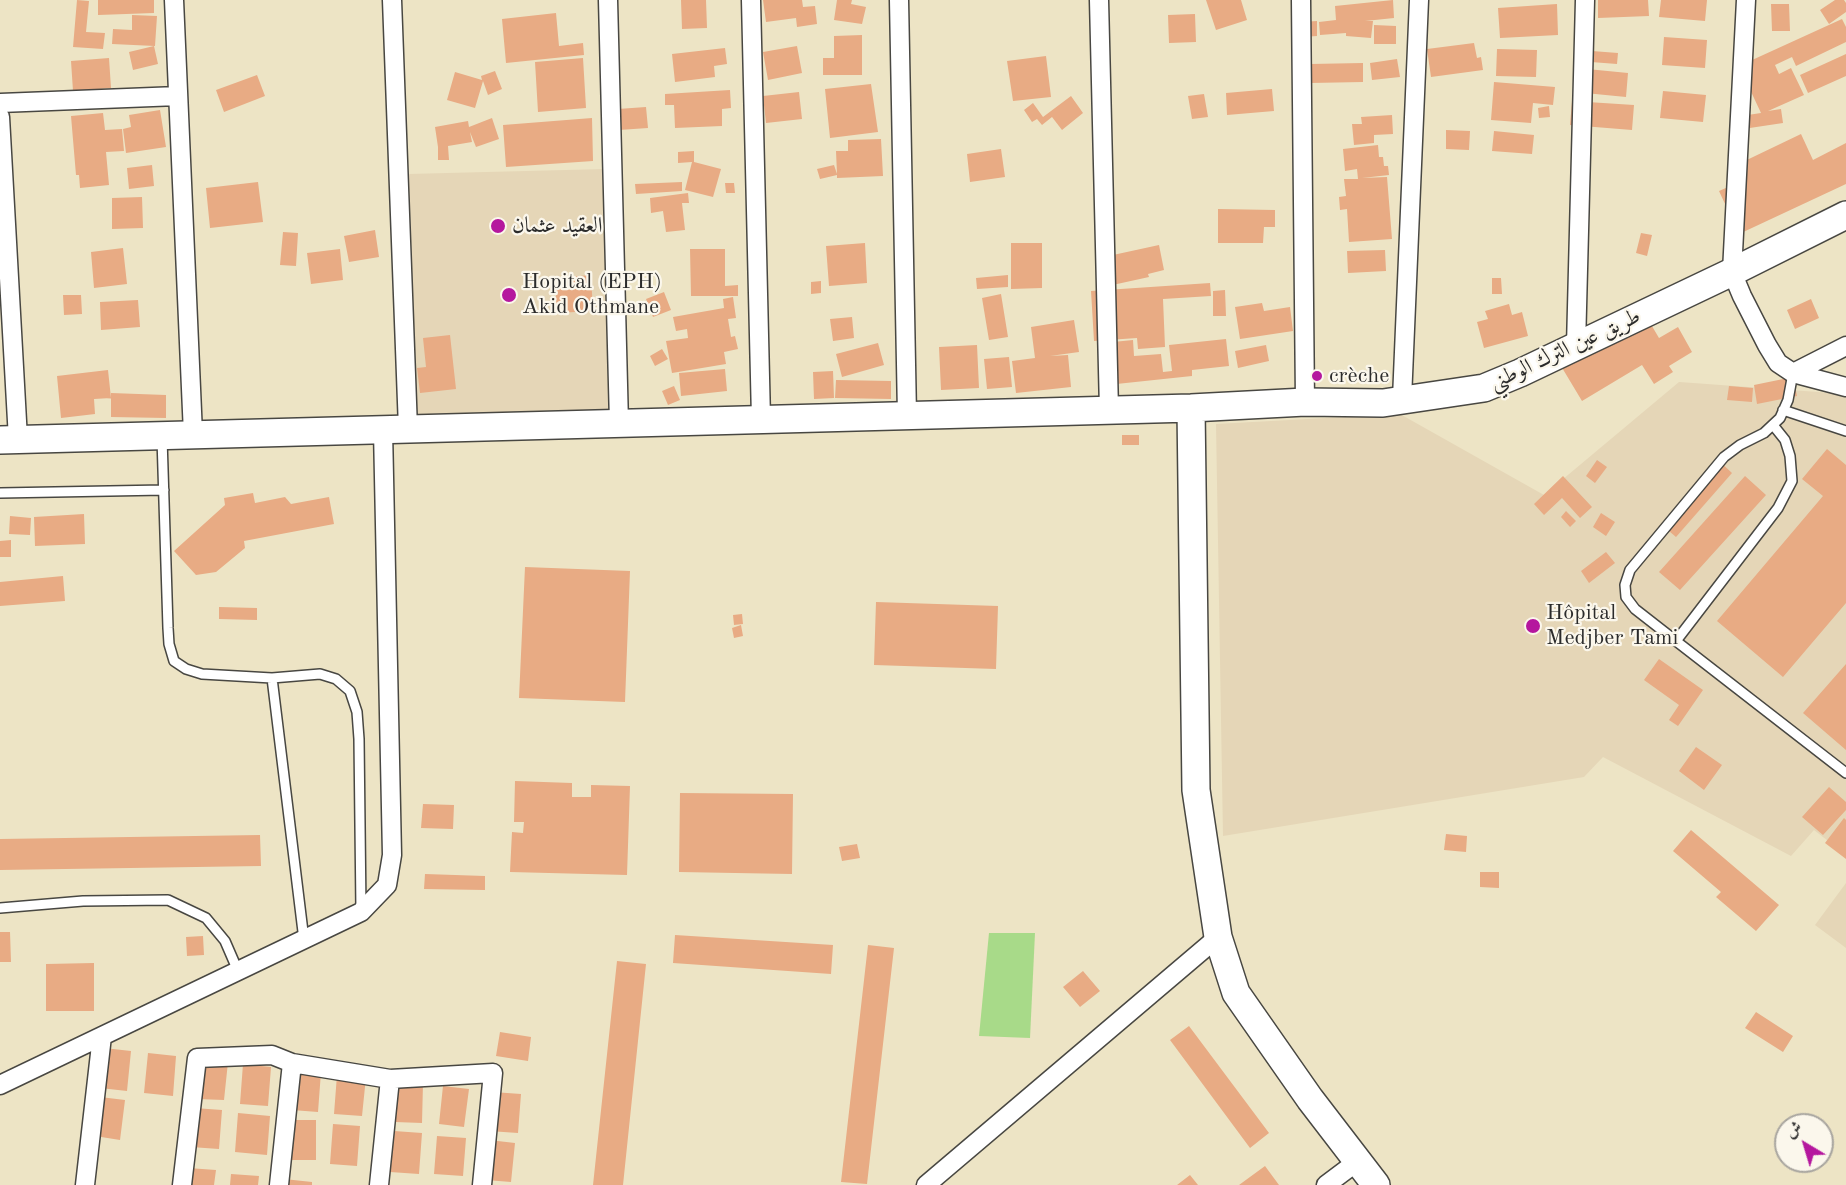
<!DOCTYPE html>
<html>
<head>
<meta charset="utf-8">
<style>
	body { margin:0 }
	#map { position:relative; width:1846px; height:1185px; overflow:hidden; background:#ede4c5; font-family:"Old Standard TT",Amiri,serif }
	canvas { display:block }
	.north { position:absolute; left:1774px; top:1113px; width:60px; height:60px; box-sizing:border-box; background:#fbf7ec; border:2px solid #a8a59f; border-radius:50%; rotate:322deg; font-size:16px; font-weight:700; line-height:24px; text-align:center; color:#2b2b2b }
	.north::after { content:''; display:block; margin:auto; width:21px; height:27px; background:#b5179e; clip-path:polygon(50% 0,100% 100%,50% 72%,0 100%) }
</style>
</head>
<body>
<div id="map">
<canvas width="1846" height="1185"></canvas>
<div class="north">ش</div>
</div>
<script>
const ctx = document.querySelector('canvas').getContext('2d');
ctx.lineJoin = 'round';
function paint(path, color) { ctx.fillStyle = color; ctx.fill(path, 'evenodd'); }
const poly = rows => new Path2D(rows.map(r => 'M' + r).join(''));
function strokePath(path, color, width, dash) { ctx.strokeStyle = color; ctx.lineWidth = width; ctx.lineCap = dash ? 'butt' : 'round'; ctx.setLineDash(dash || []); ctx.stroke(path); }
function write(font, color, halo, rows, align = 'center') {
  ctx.font = font + ' "Old Standard TT",Amiri,serif'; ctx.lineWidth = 4.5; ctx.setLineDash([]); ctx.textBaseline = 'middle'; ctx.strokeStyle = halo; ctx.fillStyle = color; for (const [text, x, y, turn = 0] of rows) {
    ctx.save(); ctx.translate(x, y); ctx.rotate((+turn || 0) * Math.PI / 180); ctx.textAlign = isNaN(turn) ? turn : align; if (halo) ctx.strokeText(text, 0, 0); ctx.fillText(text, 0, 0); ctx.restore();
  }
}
paint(poly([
	[605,169,608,415,416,418,408,174],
	[1679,382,1846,394,1846,855,1814,830,1791,856,1603,757,1584,777,1223,836,1216,424,1400,414,1544,495],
	[1846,883,1846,948,1815,925]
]), '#e5d6b7');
paint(poly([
	[989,933,1035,933,1030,1038,979,1036]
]), '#a8da89');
paint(poly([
	[77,0,89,1,86,32,105,33,103,49,73,47],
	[98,0,154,0,154,13,98,15],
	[681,0,706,0,707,28,682,29],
	[763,0,802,0,803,7,815,6,817,24,797,27,796,18,766,22],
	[837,0,852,0,851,4,866,7,862,24,834,20],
	[1206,0,1241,0,1247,20,1216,30],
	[1393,0,1394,18,1365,21,1373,21,1371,38,1346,36,1346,33,1320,35,1319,22,1336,20,1335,6],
	[1598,0,1648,0,1649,16,1598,18],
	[1661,0,1707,0,1705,21,1659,17],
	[1835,0,1844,0,1846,3,1846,12,1829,24,1820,10],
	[1557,4,1558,35,1500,38,1498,8],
	[1771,4,1789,4,1790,31,1772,31],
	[556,13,559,46,583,43,584,55,506,63,502,19],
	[1195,14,1196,42,1169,43,1168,15],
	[132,15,157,16,155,46,112,44,113,29,132,30],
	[1842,19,1846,27,1846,42,1796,66,1792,57,1775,65,1779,74,1791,68,1804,95,1768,111,1781,109,1783,123,1743,129,1741,116,1761,113,1739,66],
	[1317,21,1317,36,1302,37,1301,22],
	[1374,25,1396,26,1396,44,1374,44],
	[862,35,862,75,823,75,823,58,834,58,834,36],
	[1664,37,1707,40,1705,68,1662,65],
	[1474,43,1477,58,1481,57,1483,70,1431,77,1427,49],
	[154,46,158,64,133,70,129,52],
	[797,46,802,73,768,80,763,52],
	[725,48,727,64,714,66,715,77,675,82,672,54],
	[1497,49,1537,50,1536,77,1496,76],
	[1592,51,1618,53,1617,64,1591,62],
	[1846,54,1846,76,1808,93,1800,75],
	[1046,56,1051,97,1013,101,1007,61],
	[109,58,111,88,73,91,71,61],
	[583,58,586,108,538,112,535,62],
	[1397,59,1400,77,1372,80,1370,63],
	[1363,63,1363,82,1310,83,1310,64],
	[1587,69,1628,73,1626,97,1585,93],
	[495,71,502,89,488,95,483,81,475,108,447,100,455,72,482,80,481,76],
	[257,75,265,96,224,112,216,90],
	[1494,82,1555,87,1553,105,1533,103,1531,123,1491,120],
	[871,84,878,132,830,138,825,89],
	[1272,89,1274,111,1227,115,1226,93],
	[730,90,731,108,722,109,722,126,675,128,674,105,665,105,665,94],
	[1663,91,1706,95,1703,122,1660,118],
	[799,92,802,119,766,123,763,96],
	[1204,94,1208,117,1192,119,1188,96],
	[1071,96,1083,113,1062,130,1052,117,1042,125,1037,119,1032,122,1024,110,1033,103,1043,117],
	[1572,101,1634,105,1632,130,1570,125],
	[1549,106,1550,117,1539,118,1538,108],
	[646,107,648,128,619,130,618,109],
	[160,110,166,147,126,153,123,129,131,127,129,115],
	[103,113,105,130,122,129,124,151,106,152,109,185,80,188,79,175,76,175,71,116],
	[1392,115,1393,134,1374,135,1374,143,1354,145,1352,124,1362,124,1361,117],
	[492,118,499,139,476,147,470,132,472,142,448,146,449,160,438,160,438,147,435,127,468,121,469,127],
	[592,118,593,161,506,167,503,125],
	[1446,130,1470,131,1469,150,1446,149],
	[1494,131,1534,135,1532,154,1492,151],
	[1801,134,1813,160,1846,143,1846,184,1739,234,1719,191,1735,184,1728,169],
	[881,139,883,176,837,178,837,175,820,179,817,169,834,165,837,174,836,151,848,151,848,140],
	[1378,145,1379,157,1383,157,1384,166,1388,166,1389,175,1362,178,1387,177,1392,239,1349,242,1347,209,1340,210,1339,197,1346,196,1344,179,1358,179,1357,169,1345,171,1343,149],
	[1001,149,1005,177,970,182,967,154],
	[694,151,694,162,721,169,713,197,685,190,692,162,678,163,678,152],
	[152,165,154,186,129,189,127,168],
	[258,182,263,222,210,228,206,188],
	[682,182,682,191,636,194,635,184],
	[725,183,734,183,735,193,726,193],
	[688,193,689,203,682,203,685,230,666,232,663,211,651,213,650,198],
	[142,197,143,228,112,229,112,198],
	[1218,209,1275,210,1275,227,1264,227,1263,243,1218,243],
	[375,230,379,257,349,262,344,236],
	[283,232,298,233,296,266,280,265],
	[1641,233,1652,235,1647,256,1636,253],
	[865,243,867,283,829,286,826,246],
	[1011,243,1042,243,1042,288,1011,289],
	[1159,245,1164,270,1148,274,1149,277,1108,286,1113,255],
	[123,248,127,284,94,288,91,252],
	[340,249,343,280,311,284,307,253],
	[690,249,725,249,725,286,738,285,738,296,691,296],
	[1385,250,1386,271,1348,273,1347,251],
	[591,275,593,311,557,313,555,278],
	[1008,275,1008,287,977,289,976,278],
	[1492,278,1501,278,1502,294,1492,294],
	[821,281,821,293,811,294,811,282],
	[1210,283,1211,296,1163,299,1165,347,1138,349,1137,338,1094,341,1091,291],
	[1225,290,1226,316,1213,316,1213,291],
	[664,292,671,310,653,317,646,299],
	[1001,294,1008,337,989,340,982,298],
	[63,295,81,295,82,314,64,315],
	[733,297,736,318,728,319,731,337,735,336,738,349,724,352,726,364,672,373,666,341,688,338,687,329,676,331,673,317,724,308,723,299],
	[1811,299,1819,318,1795,329,1787,310],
	[138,300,140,327,101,330,100,302],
	[1262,303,1264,311,1290,307,1293,331,1240,339,1235,307],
	[1509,304,1512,315,1522,312,1528,336,1484,348,1477,322,1488,319,1485,311],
	[1646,316,1659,338,1678,327,1692,352,1669,366,1673,372,1654,384,1642,365,1582,401,1561,366],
	[852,317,854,338,833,341,830,319],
	[1074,320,1079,352,1050,356,1068,355,1071,387,1016,393,1012,361,1035,358,1031,327],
	[450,335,456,389,420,393,417,368,426,367,423,338],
	[1226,339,1229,366,1192,370,1192,376,1107,385,1103,343,1133,340,1134,356,1161,354,1163,372,1172,371,1169,345],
	[878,343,884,365,842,377,836,354],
	[977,345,979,388,941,390,939,347],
	[1266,345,1269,361,1238,368,1235,351],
	[662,349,668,359,655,366,650,356],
	[1009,357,1012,387,987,389,984,359],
	[725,369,727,391,681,396,679,373],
	[108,370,111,398,94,399,95,414,61,418,57,376],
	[833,371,834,398,814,399,813,372],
	[1793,377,1797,396,1757,404,1754,385],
	[836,380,891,381,891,399,835,398],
	[674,386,680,400,668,405,662,391],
	[1729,386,1753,388,1752,402,1727,400],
	[111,393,166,395,166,418,111,417],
	[1122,435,1139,435,1139,445,1122,445],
	[1827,449,1846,465,1846,603,1783,677,1717,621,1823,496,1802,479],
	[1597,460,1607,467,1595,483,1586,476],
	[1718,460,1732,473,1676,537,1662,525],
	[1563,476,1592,507,1580,518,1562,498,1544,515,1534,504],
	[1745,476,1766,495,1680,590,1659,572],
	[253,493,255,503,285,497,291,504,329,497,334,524,244,541,245,548,216,572,196,575,174,551,225,505,224,498],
	[1566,511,1576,521,1570,527,1561,517],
	[1601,513,1615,522,1606,536,1593,527],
	[84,514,85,544,35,546,34,517],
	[10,516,31,518,30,535,9,534],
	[11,540,11,557,0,557,0,541],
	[1606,552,1615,563,1589,583,1581,571],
	[525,567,630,571,625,702,519,698],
	[63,576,65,601,0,606,0,582],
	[876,602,998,606,996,669,874,665],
	[219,607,257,608,257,620,219,619],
	[742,614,743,624,734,625,733,615],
	[741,625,743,636,734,638,732,628],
	[1659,659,1703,690,1678,726,1669,720,1679,705,1644,680],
	[1846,664,1846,750,1803,713],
	[1696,747,1722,765,1704,790,1679,771],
	[515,781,572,783,572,797,591,797,591,785,630,786,627,875,510,872,512,832,523,833,524,822,514,822],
	[1829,787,1846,802,1846,810,1823,835,1802,817],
	[680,793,793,794,792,874,679,872],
	[423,804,454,805,453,829,421,828],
	[1844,818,1846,820,1846,859,1825,843],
	[1691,830,1779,905,1756,931,1716,897,1721,892,1673,851],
	[1446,834,1467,836,1466,852,1444,850],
	[260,835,261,866,0,870,0,839],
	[857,844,860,858,842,861,839,847],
	[1480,872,1499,872,1499,888,1480,887],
	[425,874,485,876,485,890,424,889],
	[0,932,10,932,11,962,0,962],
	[675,935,833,945,831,974,673,963],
	[203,936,204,955,187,956,186,937],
	[868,945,894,948,867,1184,841,1182],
	[617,961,646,964,623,1185,593,1185],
	[94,963,94,1011,46,1011,46,964],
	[1083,971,1100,991,1080,1007,1063,987],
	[1756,1012,1793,1036,1783,1052,1745,1028],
	[1189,1026,1269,1133,1250,1148,1170,1040],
	[500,1032,531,1037,528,1061,496,1056],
	[104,1048,131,1051,127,1091,100,1088],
	[148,1053,176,1056,173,1096,144,1093],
	[200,1059,228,1062,224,1100,197,1099],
	[243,1064,271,1067,268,1106,240,1104],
	[295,1070,321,1072,318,1112,292,1110],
	[337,1075,366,1077,362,1116,334,1114],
	[397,1082,423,1083,422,1123,395,1122],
	[443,1086,469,1089,464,1127,439,1124],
	[493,1092,521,1094,518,1133,489,1131],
	[100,1097,125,1100,120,1140,95,1136],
	[194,1108,222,1110,219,1149,191,1147],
	[238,1113,270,1116,267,1155,235,1152],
	[287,1120,316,1120,316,1160,287,1160],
	[333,1124,360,1126,357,1166,330,1164],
	[394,1131,422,1133,419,1174,390,1172],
	[437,1136,466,1138,463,1176,434,1174],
	[489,1140,515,1143,511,1182,486,1180],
	[1265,1166,1279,1185,1239,1185],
	[188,1168,216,1170,214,1185,186,1185],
	[231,1174,259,1176,258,1185,230,1185],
	[1190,1175,1198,1185,1177,1185],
	[284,1179,312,1182,312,1185,283,1185]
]), '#e8ab84');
const lane = poly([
	[1783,410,1846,431],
	[1773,425,1785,440,1790,456,1792,481,1778,508,1676,641,1846,773],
	[162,438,168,628,169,644,174,661,186,669,202,674,272,678,320,674,336,679,350,691,357,712,359,739,361,911],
	[0,493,164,490],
	[1676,641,1635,609,1626,597,1625,585,1630,570,1724,457,1740,445,1764,433,1780,418,1788,400,1793,373],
	[272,678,304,940],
	[0,908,83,901,168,900,206,918,225,941,238,971]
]);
const street = poly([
	[174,0,193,434],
	[392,0,408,429],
	[608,0,619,423],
	[751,0,761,419],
	[899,0,907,415],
	[1099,0,1109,410],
	[1301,0,1305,402],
	[1746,0,1732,272,1742,296,1767,345,1778,363,1793,373,1846,346],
	[0,103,178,96],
	[0,117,18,439],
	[1576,346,1585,0],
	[1793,373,1846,387],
	[1402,399,1419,0],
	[0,1085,361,912,387,885,392,855,383,430],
	[85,1185,102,1036],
	[182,1185,197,1058,272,1055,292,1063,390,1079,493,1073,482,1185],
	[279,1185,292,1063],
	[379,1185,390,1079],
	[926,1185,1218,937],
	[1326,1185,1358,1161]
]);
const secondary = poly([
	[1191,408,1196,790,1218,937,1236,993,1310,1099,1376,1185],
	[0,440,1191,408,1305,402,1383,403,1484,388,1520,373,1732,272,1846,215]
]);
strokePath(lane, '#484742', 12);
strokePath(street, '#484742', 21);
strokePath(secondary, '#484742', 30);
strokePath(lane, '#fff', 9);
strokePath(street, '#fff', 18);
strokePath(secondary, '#fff', 27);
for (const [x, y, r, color] of [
	[498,226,8,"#b5179e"],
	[509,295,8,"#b5179e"],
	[1317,376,6,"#b5179e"],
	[1533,626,8,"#b5179e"]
]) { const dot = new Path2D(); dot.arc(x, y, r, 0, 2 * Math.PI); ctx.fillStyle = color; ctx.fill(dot); strokePath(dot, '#fbf7ec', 2); }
write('22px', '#2b2b2b', '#fbf7ec', [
	["العقيد عثمان",512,226],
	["Hopital (EPH)",522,282],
	["Akid Othmane",522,307],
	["crèche",1329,376],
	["Hôpital",1546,613],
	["Medjber Tami",1546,638]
], 'left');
write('22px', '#2b2b2b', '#fbf7ec', [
	["طريق عين الترك الوطني",1565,350,-25]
]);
</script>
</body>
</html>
